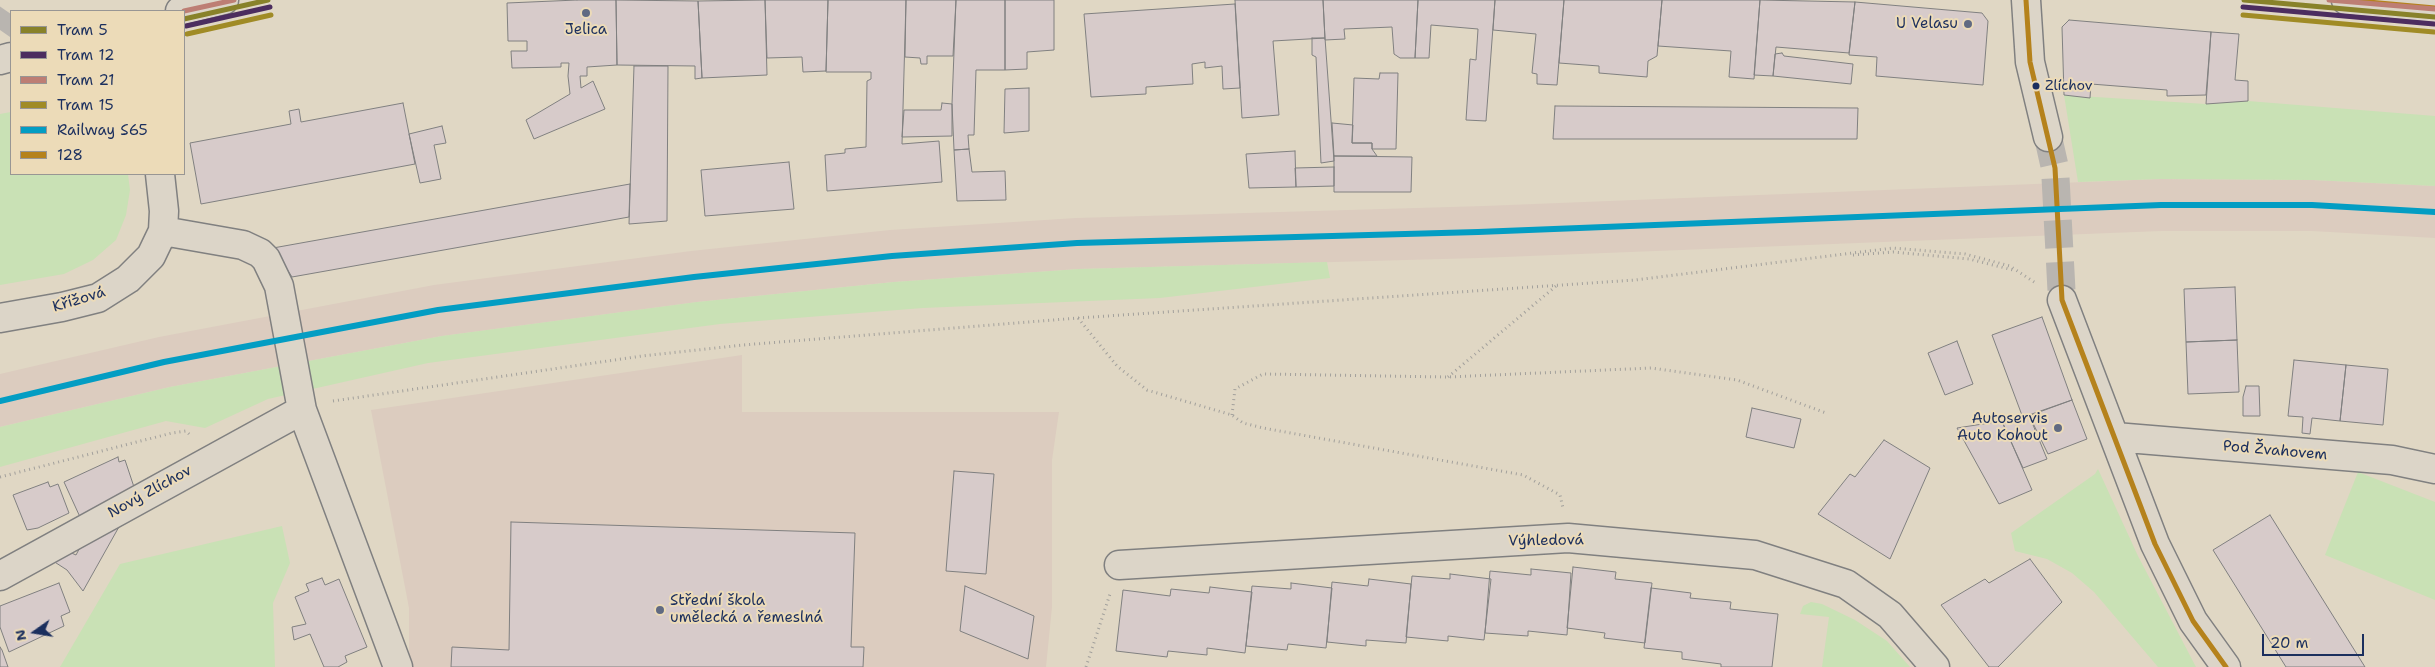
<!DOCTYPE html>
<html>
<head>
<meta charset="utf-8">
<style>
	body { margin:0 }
	#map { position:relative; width:2435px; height:667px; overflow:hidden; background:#e0d7c4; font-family:"Shantell Sans",sans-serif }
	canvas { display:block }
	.legend { position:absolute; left:10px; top:10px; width:175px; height:165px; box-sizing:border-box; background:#ecdbb8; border:1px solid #989694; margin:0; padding:6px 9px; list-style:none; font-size:15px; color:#1b2f5e }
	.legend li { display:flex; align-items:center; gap:10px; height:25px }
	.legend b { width:25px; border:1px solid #989694 }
	.north { position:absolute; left:10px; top:607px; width:50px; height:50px; -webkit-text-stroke:4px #ecdbb8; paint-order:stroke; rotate:257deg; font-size:14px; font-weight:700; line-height:20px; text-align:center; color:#1b2f5e }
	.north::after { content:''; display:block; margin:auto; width:18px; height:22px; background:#1b2f5e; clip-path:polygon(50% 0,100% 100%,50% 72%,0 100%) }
	.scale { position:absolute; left:2262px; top:634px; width:102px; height:22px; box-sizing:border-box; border:2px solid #1b2f5e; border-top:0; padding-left:6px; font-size:15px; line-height:18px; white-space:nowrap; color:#1b2f5e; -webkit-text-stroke:4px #ecdbb8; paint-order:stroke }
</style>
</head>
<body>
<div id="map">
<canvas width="2435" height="667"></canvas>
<ul class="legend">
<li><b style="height:6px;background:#88822a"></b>Tram 5</li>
<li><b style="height:6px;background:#4c2d5f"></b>Tram 12</li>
<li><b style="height:6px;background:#bd7e74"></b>Tram 21</li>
<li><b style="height:6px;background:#a08b26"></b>Tram 15</li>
<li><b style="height:6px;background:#039dc3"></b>Railway S65</li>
<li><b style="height:6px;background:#b5821c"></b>128</li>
</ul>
<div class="north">N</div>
<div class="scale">20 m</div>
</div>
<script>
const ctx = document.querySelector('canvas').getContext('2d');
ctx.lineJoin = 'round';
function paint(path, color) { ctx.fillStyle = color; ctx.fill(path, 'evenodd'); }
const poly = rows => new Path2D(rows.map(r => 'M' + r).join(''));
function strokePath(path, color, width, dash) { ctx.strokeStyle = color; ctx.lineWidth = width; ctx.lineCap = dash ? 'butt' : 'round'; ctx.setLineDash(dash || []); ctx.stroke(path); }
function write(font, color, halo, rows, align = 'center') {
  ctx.font = font + ' "Shantell Sans",sans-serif'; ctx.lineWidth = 4; ctx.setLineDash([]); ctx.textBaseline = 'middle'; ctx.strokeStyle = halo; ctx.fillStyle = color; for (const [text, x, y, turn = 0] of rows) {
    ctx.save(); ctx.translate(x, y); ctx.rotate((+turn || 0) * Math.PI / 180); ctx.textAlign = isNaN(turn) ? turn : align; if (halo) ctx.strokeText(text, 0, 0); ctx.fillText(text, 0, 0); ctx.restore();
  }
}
paint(poly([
	[2160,179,2313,180,2435,186,2435,238,2312,231,2161,231,1479,258,1079,269,894,282,697,302,442,336,170,387,0,427,0,374,159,337,434,285,691,251,890,230,1076,218,1484,206],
	[742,355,742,412,1059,412,1052,460,1052,607,1046,667,413,667,409,661,409,608,371,410]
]), '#dcccbf');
paint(poly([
	[2064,95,2206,104,2248,101,2435,116,2435,186,2313,180,2160,179,2078,182],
	[11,112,11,174,128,174,130,190,126,215,116,240,93,260,64,274,0,285,0,114],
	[1327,262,1330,278,1160,298,923,308,720,324,428,363,268,399,205,428,166,421,0,467,0,427,170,387,442,336,697,302,894,282,1079,269],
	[2098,469,2138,556,2196,667,2158,667,2094,592,2072,573,2047,559,2015,551,2011,533,2095,474],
	[2358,472,2435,502,2435,600,2325,555],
	[282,526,290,563,273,603,275,667,60,667,120,564],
	[1811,602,1822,604,1855,620,1887,641,1910,667,1822,667,1829,617,1800,614,1803,606]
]), '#c9e1b5');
const building = poly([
	[577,0,616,0,617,65,587,67,587,76,580,76,581,88,593,81,605,109,534,139,526,120,570,94,568,76,569,63,561,63,561,67,512,68,511,51,527,51,527,41,508,41,507,3,577,0],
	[616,0,698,1,702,78,695,79,695,66,617,65,616,0],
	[765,0,828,0,826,71,803,72,802,57,767,58,765,0],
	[765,0,767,75,702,78,698,1,765,0],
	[828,0,906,0,902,144,939,141,942,182,827,191,825,155,845,153,845,149,866,147,867,81,871,79,871,72,826,72,828,0],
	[906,0,956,0,953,56,927,56,927,64,921,64,920,58,905,57,906,0],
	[956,0,1005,0,1005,70,976,70,974,135,968,135,969,149,954,150,952,104,956,0],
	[1005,0,1054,0,1054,50,1027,52,1027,69,1005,70,1005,0],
	[1235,0,1323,0,1325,38,1273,41,1279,115,1242,118,1235,0],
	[1323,0,1418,0,1415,58,1400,58,1394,54,1392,27,1344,29,1345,39,1325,40,1323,0],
	[1418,0,1495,0,1486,121,1466,120,1470,59,1476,60,1478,29,1431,25,1429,58,1415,58,1418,0],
	[1495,0,1564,0,1557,85,1537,84,1537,74,1532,73,1536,34,1493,30,1495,0],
	[1564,0,1662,0,1657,56,1648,61,1647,77,1599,73,1599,66,1559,63,1564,0],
	[1662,0,1760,0,1754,79,1729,77,1731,51,1658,46,1662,0],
	[1760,0,1855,2,1849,53,1776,47,1773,76,1754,75,1760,0],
	[1855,2,1982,13,1988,21,1983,85,1876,76,1877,57,1849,55,1855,2],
	[1235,4,1240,88,1223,89,1222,66,1205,68,1205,62,1192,64,1193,84,1146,87,1146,94,1091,97,1084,14,1235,4],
	[2069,20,2211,32,2206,95,2167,96,2167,90,2091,84,2090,98,2064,95,2062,27,2069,20],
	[2211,32,2239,34,2235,80,2248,81,2248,101,2206,104,2211,32],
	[1312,38,1325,38,1334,161,1321,163,1316,57,1312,55,1312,38],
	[1782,53,1784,56,1853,64,1851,84,1773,76,1775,54,1782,53],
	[634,66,668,66,667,221,629,224,634,66],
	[1380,73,1398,73,1396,149,1372,149,1372,143,1352,143,1354,78,1379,79,1380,73],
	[1029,88,1029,131,1004,133,1005,89,1029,88],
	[403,103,415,164,201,204,190,143,291,124,289,111,299,109,301,122,403,103],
	[942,103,952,104,952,136,902,137,904,110,941,110,942,103],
	[1555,106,1858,108,1857,139,1553,139,1555,106],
	[1332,123,1353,125,1352,143,1372,143,1372,149,1377,156,1334,156,1332,123],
	[442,126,446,143,434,145,441,179,420,183,409,134,442,126],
	[969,149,972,172,1005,171,1006,200,957,201,954,150,969,149],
	[1295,151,1296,187,1249,188,1246,154,1295,151],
	[1334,156,1412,157,1411,192,1334,192,1334,156],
	[789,162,794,209,705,216,701,170,789,162],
	[1334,167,1334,186,1296,187,1295,168,1334,167],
	[630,184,629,217,292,277,273,248,630,184],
	[2235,287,2237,340,2186,342,2184,289,2235,287],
	[2042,317,2072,400,2023,418,1992,335,2042,317],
	[2237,340,2239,392,2188,394,2186,342,2237,340],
	[1957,341,1973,384,1945,395,1928,353,1957,341],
	[2294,360,2346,365,2340,421,2312,418,2310,434,2302,433,2303,417,2288,416,2294,360],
	[2346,365,2388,369,2383,425,2340,421,2346,365],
	[2246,386,2259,386,2260,416,2243,416,2243,397,2246,386],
	[2072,400,2087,439,2048,454,2029,415,2072,400],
	[1752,408,1801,419,1794,448,1746,437,1752,408],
	[2029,415,2047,459,2023,468,2003,424,2029,415],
	[2002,421,2032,490,1999,504,1957,428,2002,421],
	[1884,440,1930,468,1890,559,1818,514,1850,474,1855,477,1884,440],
	[118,457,119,462,125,460,134,487,80,517,64,482,118,457],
	[954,471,994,474,986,574,946,571,954,471],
	[48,482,50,487,58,484,69,513,38,528,27,530,13,495,48,482],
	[2270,515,2365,667,2286,667,2213,550,2270,515],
	[511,522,855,533,851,647,864,647,863,667,451,667,452,647,509,650,511,522],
	[120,525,83,591,67,570,50,559,65,550,76,555,85,538,120,525],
	[2030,559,2062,602,1998,667,1989,667,1941,605,1985,579,1989,583,2030,559],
	[1573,567,1616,572,1615,579,1652,583,1645,643,1604,638,1605,633,1567,628,1573,567],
	[1531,569,1571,573,1567,635,1528,631,1528,636,1485,633,1490,571,1531,575,1531,569],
	[1450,574,1491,579,1484,640,1448,636,1448,641,1406,637,1412,576,1450,579,1450,574],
	[322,578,325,585,339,579,367,647,345,656,347,662,338,667,324,667,310,634,294,640,292,627,306,624,295,597,309,591,306,584,322,578],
	[1369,579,1411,584,1406,643,1366,640,1366,646,1327,642,1332,582,1368,586,1369,579],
	[59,583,70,612,61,616,64,626,9,652,0,627,0,606,59,583],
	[1291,583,1332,588,1326,648,1288,644,1287,650,1246,646,1252,586,1291,589,1291,583],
	[965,586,1034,616,1028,659,960,631,965,586],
	[1210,587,1252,592,1245,653,1207,648,1207,655,1168,651,1167,657,1116,651,1123,590,1170,596,1171,589,1209,593,1210,587],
	[1651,588,1691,593,1690,598,1731,602,1730,609,1778,614,1772,667,1721,667,1721,664,1682,659,1682,652,1644,648,1651,588],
	[0,647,2,650,8,667,0,667,0,647]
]);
paint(building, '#d7cbca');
strokePath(building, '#808080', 1);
strokePath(poly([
	[2048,137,2055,168,2062,300]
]), '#b9b5b0', 28, [28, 14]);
strokePath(poly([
	[0,30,11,14]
]), '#b9b5b0', 28, [28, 14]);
const minor = poly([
	[2026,0,2030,62,2048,137],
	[2346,0,2435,8],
	[180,11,224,0],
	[0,60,11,57],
	[163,231,243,245,260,253,266,259,279,286,302,410],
	[2062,300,2155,544,2193,621,2226,667],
	[0,318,62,307,98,298,128,279,151,256,163,231,164,211,160,174],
	[2115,437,2392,460,2435,469],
	[1119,565,1568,538,1755,555,1846,584,1890,615,1935,667],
	[0,576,302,410,398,667]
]);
strokePath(minor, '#808080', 31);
strokePath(poly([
	[1853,255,1893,252,1969,259,2013,270],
	[1078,318,1117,366,1147,390,1232,415,1243,423,1263,428,1523,475,1560,495,1563,508],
	[1448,377,1556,286],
	[333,401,642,356,743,345,1078,318,1635,280,1893,248,1965,254,2010,266,2037,284],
	[1232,415,1235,389,1263,374,1448,377,1651,368,1737,380,1826,413],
	[0,477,172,433,186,431,190,435],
	[1086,667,1110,594]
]), '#a2a09c', 3, [1, 4]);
strokePath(minor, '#dcd5c8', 28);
strokePath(poly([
	[2026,0,2030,62,2055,168,2062,300,2155,544,2193,621,2226,667],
	[2346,0,2435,8]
]), '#b5821c', 5);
strokePath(poly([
	[0,401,164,362,438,310,694,277,892,256,1077,243,1478,232,2161,205,2312,205,2435,212]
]), '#039dc3', 6);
strokePath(poly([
	[2244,0,2435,17],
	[184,19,268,0]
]), '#88822a', 5);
strokePath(poly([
	[2243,7,2434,24],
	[186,26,270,7]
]), '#4c2d5f', 5);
strokePath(poly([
	[2329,0,2435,9],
	[184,11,234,0]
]), '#bd7e74', 5);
strokePath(poly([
	[2243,15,2434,32],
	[187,34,271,15]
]), '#a08b26', 5);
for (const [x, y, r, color] of [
	[586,13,5,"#606a82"],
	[1968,24,5,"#606a82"],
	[2036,86,4.5,"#1b2f5e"],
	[2058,428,5,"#606a82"],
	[660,610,5,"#606a82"]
]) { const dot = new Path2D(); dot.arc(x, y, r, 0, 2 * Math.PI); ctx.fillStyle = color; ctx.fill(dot); strokePath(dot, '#ecdbb8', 2); }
write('14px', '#1b2f5e', '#ecdbb8', [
	["Zlíchov",2045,86]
], 'left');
write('15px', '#1b2f5e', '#ecdbb8', [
	["U Velasu",1958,24],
	["Jelica",586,30,"center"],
	["Autoservis",2048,419],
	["Auto Kohout",2048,436],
	["Střední škola",670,601,"left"],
	["umělecká a řemeslná",670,618,"left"]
], 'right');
write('15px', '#1b2f5e', '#ecdbb8', [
	["Křížová",79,300,-17],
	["Pod Žvahovem",2275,451,5],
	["Nový Zlíchov",150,492,-29],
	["Výhledová",1546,541,-1]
]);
</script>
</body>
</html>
